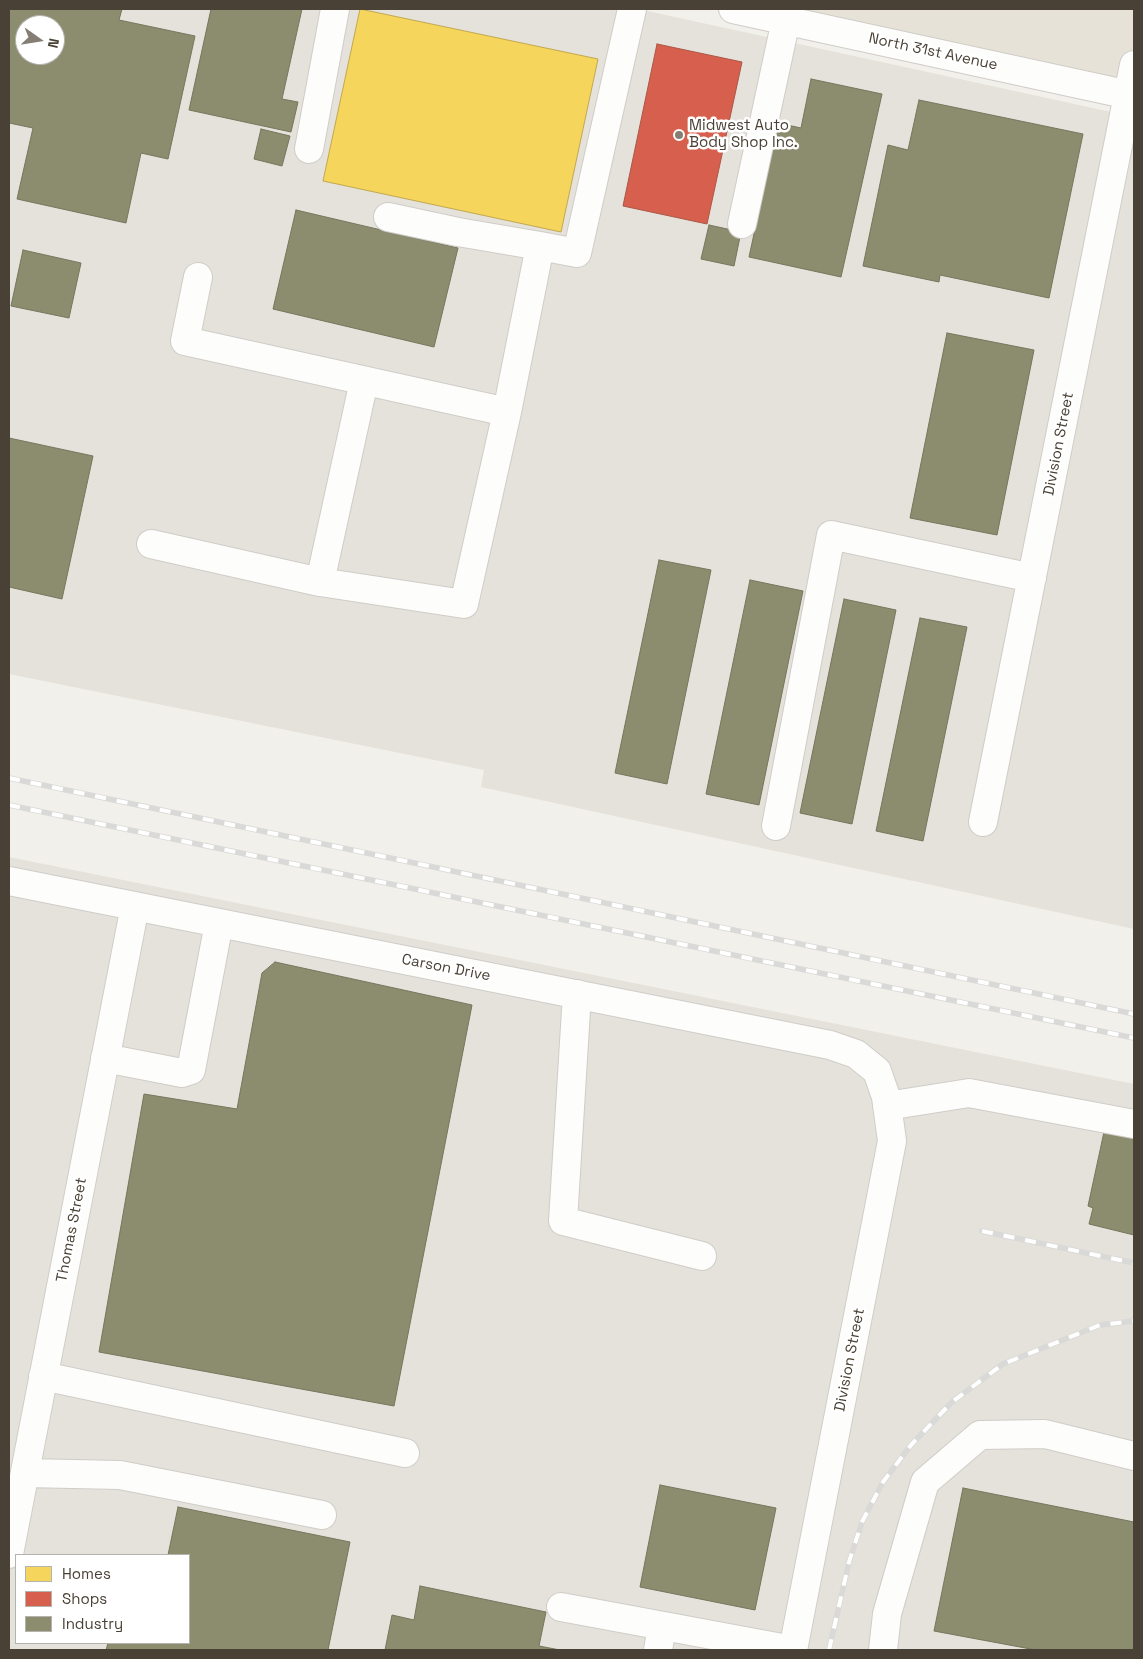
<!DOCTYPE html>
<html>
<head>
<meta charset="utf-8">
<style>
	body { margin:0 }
	#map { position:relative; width:1143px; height:1659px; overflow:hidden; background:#f2f0ea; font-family:"Space Grotesk",sans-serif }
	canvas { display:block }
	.frame { position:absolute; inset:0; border:10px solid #494135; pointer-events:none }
	.legend { position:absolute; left:15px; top:1554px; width:175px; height:90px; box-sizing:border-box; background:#fff; border:1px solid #b6b3ae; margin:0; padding:6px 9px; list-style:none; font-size:15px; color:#494135 }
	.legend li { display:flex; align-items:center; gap:10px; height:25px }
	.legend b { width:25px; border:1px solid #b6b3ae }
	.north { position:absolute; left:15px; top:15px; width:50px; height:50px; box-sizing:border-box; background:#fff; border:1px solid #b6b3ae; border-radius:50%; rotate:103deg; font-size:14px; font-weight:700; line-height:20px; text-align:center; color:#494135 }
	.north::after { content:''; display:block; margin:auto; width:18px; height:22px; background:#847e74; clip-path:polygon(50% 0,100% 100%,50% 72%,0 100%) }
</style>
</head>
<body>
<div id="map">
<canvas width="1143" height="1659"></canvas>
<div class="frame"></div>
<ul class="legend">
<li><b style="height:14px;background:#f6d55c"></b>Homes</li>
<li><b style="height:14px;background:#d6604d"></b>Shops</li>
<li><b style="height:14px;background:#8c8c6e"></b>Industry</li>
</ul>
<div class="north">N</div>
</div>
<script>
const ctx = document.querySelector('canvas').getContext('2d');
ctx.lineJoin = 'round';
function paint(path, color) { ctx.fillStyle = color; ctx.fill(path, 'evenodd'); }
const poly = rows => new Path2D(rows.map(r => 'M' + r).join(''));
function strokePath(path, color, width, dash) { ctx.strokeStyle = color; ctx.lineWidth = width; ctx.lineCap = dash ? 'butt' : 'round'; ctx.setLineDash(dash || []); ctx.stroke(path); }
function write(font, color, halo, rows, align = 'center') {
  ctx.font = font + ' "Space Grotesk",sans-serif'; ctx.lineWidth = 5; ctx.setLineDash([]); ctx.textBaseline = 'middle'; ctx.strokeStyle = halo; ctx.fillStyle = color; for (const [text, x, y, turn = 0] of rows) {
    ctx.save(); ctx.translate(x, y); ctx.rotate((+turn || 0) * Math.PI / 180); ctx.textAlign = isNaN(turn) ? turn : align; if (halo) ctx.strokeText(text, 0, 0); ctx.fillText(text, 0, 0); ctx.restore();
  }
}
paint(poly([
	[733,9,1134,9,1134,96]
]), '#e6e2d7');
paint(poly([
	[9,9,638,9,1134,117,1134,929,481,787,484,770,9,674],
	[25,25,55,25,55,55,25,55],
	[9,857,1134,1084,1134,1650,9,1650],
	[16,1555,189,1555,189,1643,16,1643]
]), '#e5e1db');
const homes = poly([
	[360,9,598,59,561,232,323,181,360,9]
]);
paint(homes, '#f6d55c');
strokePath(homes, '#c2a950', 1);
const shops = poly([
	[657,44,742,62,707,224,623,206,657,44]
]);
paint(shops, '#d6604d');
strokePath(shops, '#ac5746', 1);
const industry = poly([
	[9,9,122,9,119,20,195,36,168,159,141,153,126,223,17,199,33,128,9,123,9,9],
	[25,25,55,25,55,55,25,55,25,25],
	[211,9,302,9,282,99,298,102,291,132,189,110,211,9],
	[811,79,882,94,841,277,749,257,778,123,801,128,811,79],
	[919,100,1083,134,1049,298,940,275,939,282,863,266,888,145,908,150,919,100],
	[261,129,290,136,282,166,254,159,261,129],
	[296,210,458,248,434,347,273,309,296,210],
	[709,225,741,232,734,266,701,259,709,225],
	[23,250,81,263,69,318,11,306,23,250],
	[947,333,1034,350,997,535,910,518,947,333],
	[9,438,93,456,62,599,9,587,9,438],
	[659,560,711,570,667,784,615,773,659,560],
	[750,580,803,591,759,805,706,794,750,580],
	[844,599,896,610,852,824,800,813,844,599],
	[920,618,967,627,923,841,876,831,920,618],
	[275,962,472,1005,394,1406,99,1352,144,1094,237,1109,262,973,275,962],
	[1104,1132,1134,1138,1134,1235,1089,1224,1093,1208,1088,1206,1104,1132],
	[660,1485,776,1508,755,1610,640,1587,660,1485],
	[963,1488,1134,1522,1134,1650,1036,1650,934,1631,963,1488],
	[178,1507,350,1542,328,1650,106,1650,108,1643,189,1643,189,1555,168,1555,178,1507],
	[420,1586,546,1612,539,1646,560,1650,385,1650,392,1615,414,1620,420,1586]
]);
paint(industry, '#8c8c6e');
strokePath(industry, '#78765d', 1);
const minor = poly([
	[733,9,1134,96],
	[309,149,335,9],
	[388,217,458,232,540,246],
	[742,224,786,20],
	[198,277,185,341,507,412],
	[364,381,320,582,464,604,507,412,540,246,577,253,632,9],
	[151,544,320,582],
	[983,822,1134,65],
	[776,826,831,535,1032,578],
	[9,881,830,1045,856,1054,877,1071,886,1097,892,1141,793,1650],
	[577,994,563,1221,702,1256],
	[105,1058,182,1073,191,1070,219,923],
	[887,1106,969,1093,1134,1124],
	[43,1376,405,1453],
	[25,1473,120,1475,322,1515],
	[9,1554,135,906],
	[561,1607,793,1650],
	[658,1650,662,1626],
	[883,1650,887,1614,925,1482,980,1435,1045,1434,1134,1456]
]);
strokePath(minor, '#d0cdc8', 30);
strokePath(minor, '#fdfdfc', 28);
const rail = poly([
	[9,778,1134,1014],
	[9,805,1134,1038],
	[982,1231,1134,1263],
	[829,1650,849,1562,862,1522,883,1482,911,1445,952,1402,1003,1364,1100,1325,1134,1321]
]);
strokePath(rail, '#d9d9d8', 5.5);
strokePath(rail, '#fff', 4, [11]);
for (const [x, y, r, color] of [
	[679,135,5,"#847e74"]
]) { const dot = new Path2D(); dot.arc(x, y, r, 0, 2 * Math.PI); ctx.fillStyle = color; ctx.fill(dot); strokePath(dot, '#fff', 2); }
write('15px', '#494135', '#fff', [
	["North 31st Avenue",933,52,12],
	["Division Street",1059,444,-79],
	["Carson Drive",446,968,11],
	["Thomas Street",72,1230,-79],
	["Division Street",850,1360,-79]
]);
write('15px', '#494135', '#fff', [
	["Midwest Auto",689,126],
	["Body Shop Inc.",689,143]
], 'left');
</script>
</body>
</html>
